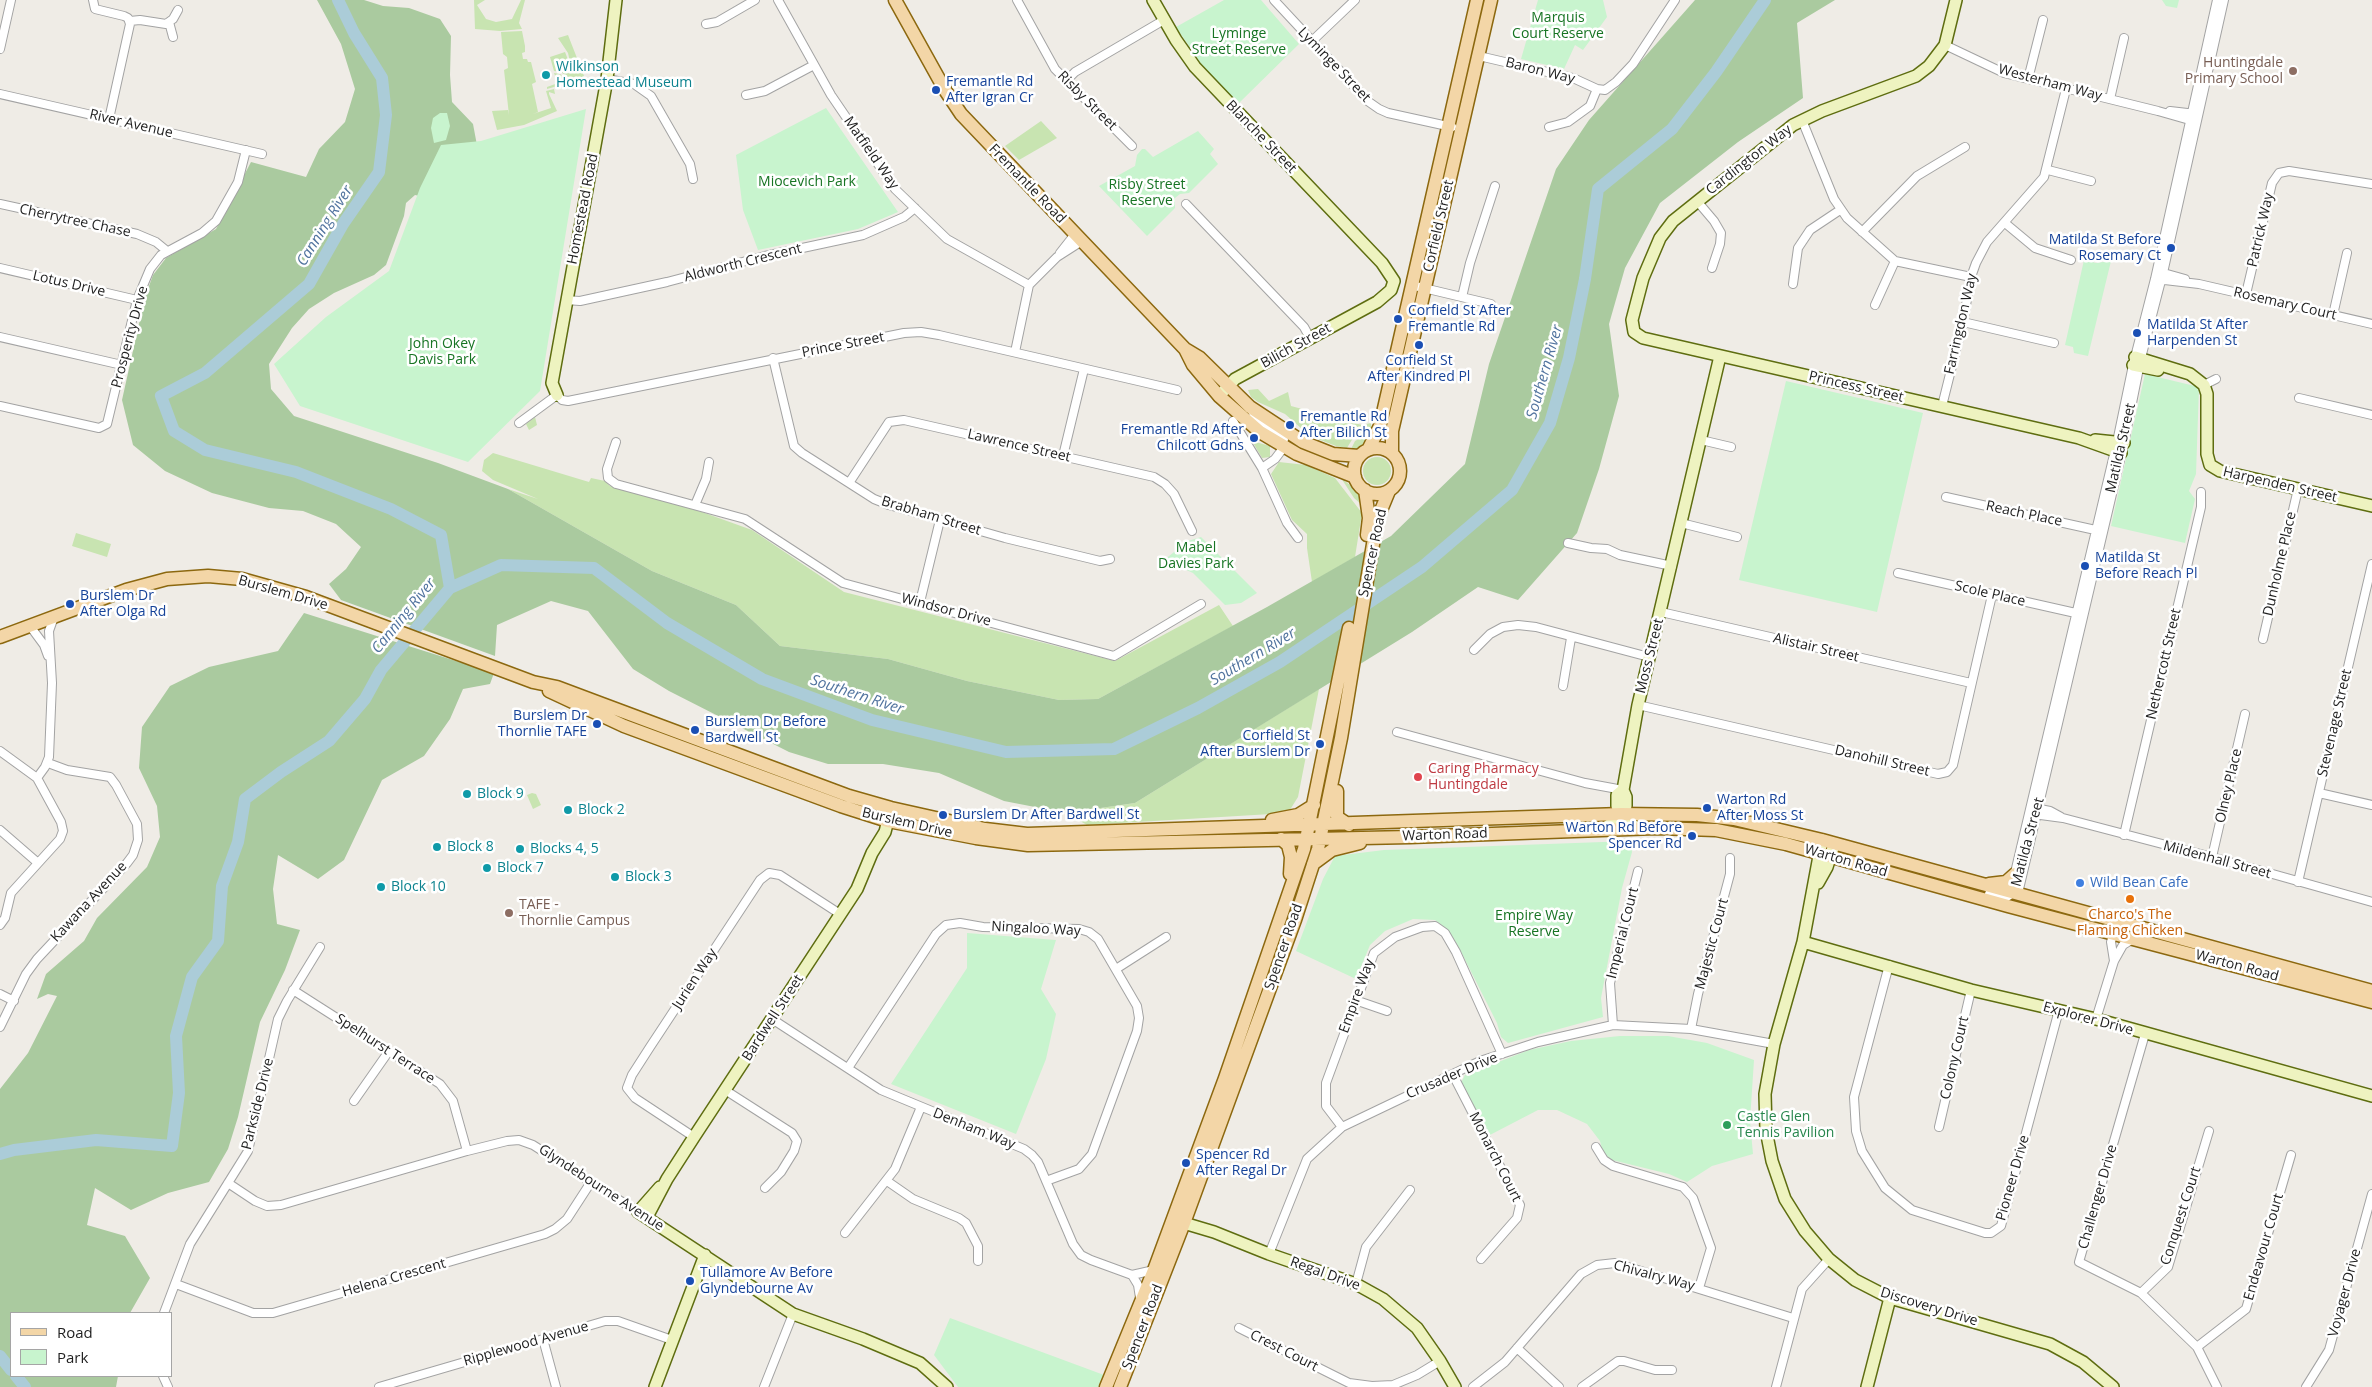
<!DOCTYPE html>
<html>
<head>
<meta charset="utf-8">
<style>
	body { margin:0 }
	#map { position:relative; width:2372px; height:1387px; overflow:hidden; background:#efece6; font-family:"Open Sans",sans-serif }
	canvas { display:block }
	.legend { position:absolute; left:10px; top:1312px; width:162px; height:65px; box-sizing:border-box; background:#fff; border:1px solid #a5a5a5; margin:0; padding:6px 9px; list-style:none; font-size:15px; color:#1f1f1f }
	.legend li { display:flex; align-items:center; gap:10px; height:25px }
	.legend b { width:25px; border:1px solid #a5a5a5 }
</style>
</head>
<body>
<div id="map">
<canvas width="2372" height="1387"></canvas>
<ul class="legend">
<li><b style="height:6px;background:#f3d6a7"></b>Road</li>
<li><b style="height:14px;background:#c8f4ce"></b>Park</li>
</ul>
</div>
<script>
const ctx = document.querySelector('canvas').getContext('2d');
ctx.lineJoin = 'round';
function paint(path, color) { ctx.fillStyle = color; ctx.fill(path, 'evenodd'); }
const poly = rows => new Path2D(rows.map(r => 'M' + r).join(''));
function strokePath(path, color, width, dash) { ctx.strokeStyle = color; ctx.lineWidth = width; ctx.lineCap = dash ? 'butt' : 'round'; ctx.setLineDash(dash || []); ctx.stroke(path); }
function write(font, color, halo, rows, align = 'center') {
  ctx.font = font + ' "Open Sans",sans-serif'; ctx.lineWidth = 5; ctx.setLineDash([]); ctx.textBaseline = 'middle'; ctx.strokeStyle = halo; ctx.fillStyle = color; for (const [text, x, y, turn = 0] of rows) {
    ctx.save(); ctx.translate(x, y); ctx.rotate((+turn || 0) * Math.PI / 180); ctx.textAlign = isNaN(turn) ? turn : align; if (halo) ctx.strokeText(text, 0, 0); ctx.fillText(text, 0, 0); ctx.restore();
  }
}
paint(poly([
	[474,0,485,0,477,5,486,19,496,22,512,19,521,0,525,0,519,23,522,29,500,31,475,29],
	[522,31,525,46,525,52,522,53,523,59,527,59,528,62,531,62,536,82,532,84,538,112,533,114,551,108,546,91,554,89,555,94,549,92,549,94,557,111,524,125,497,130,492,111,508,110,509,115,504,70,508,68,507,57,503,54,501,32],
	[568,35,584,76,575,80,574,78,570,79,561,72,554,71,550,57,565,52,572,70,568,53,558,38],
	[554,73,560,74,571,82,547,89,547,87,558,83],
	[1041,121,1057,138,1019,160,1005,146],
	[1258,389,1269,401,1288,392,1291,406,1362,425,1371,423,1371,431,1360,433,1353,438,1347,448,1336,446,1310,436,1285,414,1258,402,1251,397,1248,390],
	[535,417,537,425,529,430,526,424],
	[1370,433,1365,446,1356,451,1350,451,1355,441],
	[1252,441,1270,446,1270,457,1262,458],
	[493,453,589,482,591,478,605,481,610,486,702,512,752,530,844,592,1115,661,1219,605,1233,626,1098,699,1059,700,967,681,888,659,780,646,736,605,652,571,508,489,538,499,493,480,482,471,484,460],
	'1363 471a14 14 0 1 1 28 0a14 14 0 1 1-28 0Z',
	[1279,462,1306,465,1335,478,1362,513,1355,557,1312,582,1307,548,1307,534,1292,520,1271,474],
	[1341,478,1359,492,1363,506,1354,498],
	[76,533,111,544,107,557,72,546],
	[1319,689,1298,797,1288,813,1087,825,1066,813,1135,803],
	[532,793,536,794,541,805,533,809,527,795]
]), '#c8e4b1');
paint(poly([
	[317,0,364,0,383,6,409,8,440,19,451,36,450,75,452,102,473,124,479,156,429,198,415,195,406,203,404,216,386,265,374,275,334,293,309,309,292,328,269,364,271,389,294,416,438,463,508,489,652,571,736,605,780,646,888,659,967,681,1059,700,1098,699,1267,607,1391,536,1465,464,1489,364,1556,169,1589,120,1695,0,1835,0,1797,23,1803,98,1738,142,1660,203,1625,268,1609,324,1619,396,1599,469,1577,533,1518,600,1478,587,1412,632,1135,803,1066,813,1004,801,939,773,883,764,828,764,789,752,669,691,633,669,588,611,551,601,497,625,495,656,341,600,329,584,346,569,361,547,336,524,303,511,269,508,212,493,165,471,133,445,122,400,145,297,153,275,166,258,216,229,251,162,306,177,319,149,345,122,355,89,341,44],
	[304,613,494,673,490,684,463,689,450,719,424,756,382,780,344,860,318,879,278,855,273,889,277,924,300,930,285,970,260,1022,238,1117,228,1149,209,1182,168,1193,131,1210,95,1188,87,1225,125,1236,150,1278,130,1313,11,1313,11,1376,118,1376,116,1387,0,1387,0,1089,28,1053,57,996,48,994,37,999,46,974,84,941,97,918,147,867,160,837,157,806,139,768,142,727,170,686,209,667,278,651]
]), '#aaca9f');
paint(poly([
	[1224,0,1261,0,1299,44,1238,104,1202,65,1176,27],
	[1538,0,1603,0,1607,17,1583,50,1575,45,1564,69,1521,59],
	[2162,0,2179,0,2177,8,2166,6],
	[826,108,898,212,858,229,758,250,743,210,736,155],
	[586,109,540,391,468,462,300,406,274,364,326,317,389,271,420,188,441,145,481,141],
	[440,113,447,113,450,126,446,140,434,143,431,128,433,118],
	[1198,131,1214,149,1210,154,1218,164,1189,193,1180,194,1175,198,1175,208,1147,236,1099,186,1135,166,1137,155,1142,149,1145,149,1153,157],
	[2088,259,2095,263,2111,261,2088,356,2074,353,2073,347,2065,345,2084,260],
	[2145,374,2199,387,2196,474,2189,491,2195,499,2185,543,2111,526],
	[1786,381,1923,413,1877,612,1739,580],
	[1201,537,1257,593,1241,603,1225,605,1193,573,1164,560,1188,541],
	[1630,841,1632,852,1622,888,1601,998,1603,1017,1508,1043,1501,1037,1497,1023,1458,946,1448,930,1435,920,1413,919,1385,931,1370,945,1356,979,1296,951,1323,879,1335,856,1384,850],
	[967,933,1056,940,1041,989,1056,1014,1046,1059,1016,1134,891,1084,967,968],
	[1620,1036,1668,1036,1707,1043,1754,1060,1750,1121,1753,1154,1712,1166,1687,1182,1669,1174,1612,1160,1603,1153,1600,1141,1587,1124,1557,1110,1538,1110,1486,1137,1461,1083,1465,1075,1529,1050,1571,1041],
	[950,1318,1104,1375,1099,1387,958,1387,934,1355]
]), '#c8f4ce');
strokePath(poly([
	[450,588,501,565,594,568,667,623,762,679,872,720,1006,752,1114,749,1198,708,1280,662,1422,567,1512,490,1550,423,1569,358,1585,279,1598,189,1672,129,1716,72,1765,0],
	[0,1154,14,1150,96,1140,172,1146,179,1093,176,1036,192,977,218,941,222,886,238,842,245,799,281,772,329,741,365,699,381,670,450,588,441,535,391,509,296,472,205,450,174,431,161,396,205,373,309,284,343,224,379,172,386,115,382,78,354,33,338,0],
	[0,1356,11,1370],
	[16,1376,25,1387]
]), '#abccd8', 12);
const street = poly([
	[93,0,95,9,124,16,128,18,130,24,109,119],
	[778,0,831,95,895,189,947,239,1029,285],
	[1017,0,1055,69,1132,146],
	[1274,0,1369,102,1379,109,1388,113,1452,127],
	[130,21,140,20,166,24,173,19,178,10],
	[169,22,173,37],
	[706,24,717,22,755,0],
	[1311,42,1355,0],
	[1945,45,2004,73,2158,111,2193,121],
	[0,49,11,0],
	[1479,56,1573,78,1597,89,1605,90,1616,82,1633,64,1675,0],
	[607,79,634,84,651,96,690,164,693,179],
	[1068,79,1075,72,1164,20],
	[2028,79,2043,20],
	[0,94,262,154],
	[746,95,765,91,814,65],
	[2110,99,2124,38],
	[2170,111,2196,114],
	[1802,120,1834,199,1847,218,1895,261,1971,277],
	[1549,127,1568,122,1590,106,1597,89],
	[2048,170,2091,181],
	[1697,201,1714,221,1721,233,1720,244,1712,268],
	[0,204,137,234,156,242,167,251],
	[1186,204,1304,327,1310,338],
	[2005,223,2035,248,2071,260],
	[1862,232,1917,176,1965,147],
	[1060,253,1075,234],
	[0,268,137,300],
	[2160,272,2185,279],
	[2156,279,2199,284,2372,324],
	[1793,284,1798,248,1810,230,1840,210],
	[1411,285,1491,304],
	[2246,294,2272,183,2279,173,2289,171,2372,184],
	[1462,297,1470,263,1495,186],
	[566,300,580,301,667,282,765,256,863,235,904,217,915,208],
	[1875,305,1895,261],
	[2333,315,2347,253],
	[1963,322,2054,343],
	[0,337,122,365],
	[1015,352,1029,285,1057,257,1082,241],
	[773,358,794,446,802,453,874,499,889,505,1005,538,1100,561,1110,559],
	[2204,385,2216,379],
	[2299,398,2372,415],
	[0,406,99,428,107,424,137,300,150,269,161,255,202,233,216,221,238,182,246,150],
	[1942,406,1963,322,1971,277,1976,263,1987,242,2044,177,2066,89],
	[1252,411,1257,420,1284,439,1281,451,1275,459,1262,468],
	[1233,421,1262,468,1287,523,1298,538],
	[519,423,557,395,562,400,568,401,904,333,921,332,939,335,1177,390],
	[1701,440,1731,447],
	[616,442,607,469,608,478,616,484,745,519,843,583,1114,656,1201,604],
	[1063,456,1084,369],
	[849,483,889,422,904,420,1154,477,1165,484,1174,494,1192,531],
	[1946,497,2100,531],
	[695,505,706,479,709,462],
	[1681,523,1737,537],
	[1568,543,1591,548,1607,549,1620,555,1672,566],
	[1898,573,2080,614],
	[920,602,940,520],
	[1661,612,1971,683],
	[30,626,44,645,48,656],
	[2263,639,2298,489],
	[1474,650,1490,634,1503,627,1518,625,1536,627,1649,657],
	[1563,686,1571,638],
	[1638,705,1938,774,1947,772,1953,765,1992,595],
	[1397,732,1585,783,1623,790],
	[0,751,37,778,61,822,63,831,60,839,11,893,5,918,0,925],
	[37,778,45,767,49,757,52,683,49,631,54,617],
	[2319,793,2372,805],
	[2035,808,2050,811,2061,817],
	[2033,814,2063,818,2212,857,2372,902],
	[0,830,38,863],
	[2124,835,2201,507,2201,492],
	[2212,857,2245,714],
	[2014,877,2117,442,2133,365,2155,279,2217,0],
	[2298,882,2372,564],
	[1989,894,2007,897,2019,889,2124,443,2141,358,2163,273,2224,0],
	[2114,931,2111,942,2114,961],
	[1889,965,1854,1097,1856,1131,1862,1151,1885,1188,1912,1210,1985,1233,1991,1233,2001,1226,2059,1010],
	[1116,969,1166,937],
	[293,990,440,1084,453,1101,467,1151],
	[0,994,14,1001],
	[1355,1000,1387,1011],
	[772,1019,881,1090,1024,1149,1032,1155,1038,1162,1073,1244,1081,1255,1091,1260,1132,1275,1138,1285,1140,1298],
	[2096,1019,2114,961,2123,945,2133,939],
	[1613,1025,1610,983,1638,871],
	[0,1027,26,974,37,959,127,863,133,855,138,840,137,824,116,785,110,777,67,770,48,763],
	[1691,1029,1698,994,1730,874,1730,858],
	[2145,1034,2079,1262,2141,1293,2197,1347,2217,1387],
	[848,1068,936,934,946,925,960,923,983,927,1079,929,1089,932,1098,939,1137,1006,1139,1018,1137,1031,1092,1154,1079,1169,1046,1181],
	[1453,1075,1520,1205,1517,1218,1481,1259],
	[725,1090,792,1133,797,1141,794,1151,781,1172,765,1188],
	[354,1101,389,1051],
	[1342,1127,1326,1106,1326,1083,1374,953,1395,937,1422,927,1435,926,1445,933,1456,952,1502,1054],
	[1939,1127,1971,990],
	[694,1137,635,1098,627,1088,632,1075,650,1047,760,880,769,873,780,875,840,914],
	[1596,1147,1604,1160,1613,1166,1683,1187,1693,1198,1711,1248,1699,1288],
	[887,1181,913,1199,959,1218,966,1223,978,1246,978,1261],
	[228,1183,255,1201,267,1206,281,1205,467,1151,507,1141,519,1140,533,1145,638,1212],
	[845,1233,895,1169,921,1107],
	[1269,1254,1307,1159,1342,1127,1480,1061,1538,1042,1613,1025,1691,1029,1774,1044],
	[1132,1275,1154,1270],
	[176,1284,253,1313,273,1313,545,1234,555,1229,567,1219,591,1182],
	[1356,1284,1366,1247,1410,1190],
	[2141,1293,2168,1267,2209,1131],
	[164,1313,190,1244,248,1151,278,1019,287,1001,320,947],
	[1239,1328,1349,1383,1372,1386,1393,1385,1417,1375,1440,1361],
	[543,1339,556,1387],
	[2197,1347,2246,1309,2291,1155],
	[1517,1348,1559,1387],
	[163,1376,168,1387],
	[379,1387,605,1321,618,1321,672,1340],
	[764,1387,793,1314],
	[1473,1387,1505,1362,1581,1274,1597,1265,1615,1263,1793,1318],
	[1582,1387,1618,1361,1624,1361,1655,1370,1672,1370],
	[1776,1387,1802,1289,1829,1259],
	[2306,1387,2329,1350,2372,1194]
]);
const secondary = poly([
	[1153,0,1176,40,1195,67,1382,263,1394,281,1391,290,1377,302,1235,379,1219,396],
	[1956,0,1945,45,1929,66,1916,76,1822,111,1793,125,1673,221,1660,238,1643,278,1632,320,1634,332,1643,338,2079,438,2121,453],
	[2135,357,2190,374,2204,385,2207,394,2207,454,2210,465,2220,471,2372,506],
	[2133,365,2158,370],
	[557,395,552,383,607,79,616,0],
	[2095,440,2124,443],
	[1623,790,1617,795,1617,806,1621,814,1636,828],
	[1603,829,1617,820,1626,806,1626,797,1623,790,1638,705,1720,356],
	[1822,840,1803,942,1774,1044,1765,1094,1766,1130,1772,1161,1785,1199,1805,1231,1829,1259,1855,1280,1890,1298,2050,1344,2083,1362,2113,1387],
	[1818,883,1827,867,1833,848],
	[1803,942,1971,990,2096,1019,2372,1096],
	[660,1187,638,1212,793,1314,863,1339,920,1363,947,1387],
	[647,1217,667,1179,694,1137,857,889,872,853,885,832,890,812],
	[1177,1221,1214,1232,1269,1254,1356,1284,1383,1299,1417,1328,1440,1361,1455,1387],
	[655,1387,705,1255],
	[1867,1387,1890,1298]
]);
const primary = poly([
	[895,0,945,90,961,114,1185,349,1200,358,1250,407,1303,442,1333,454,1359,456],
	[1185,349,1193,365,1219,396,1260,432,1297,454,1355,477],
	'1354 471a23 23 0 1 1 46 0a23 23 0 1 1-46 0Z',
	[1369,448,1380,426,1477,0],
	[1392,452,1392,431,1491,0],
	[1365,490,1369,518,1367,535],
	[0,637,126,590,167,579,208,576,242,579,306,597,533,682,557,687,597,702,849,796,891,808,985,829,1027,834,1621,814,1697,815,1734,819,1822,840,2372,991],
	[549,691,624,726,841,806,888,821,976,838,1028,845,1410,837,1656,828,1716,830,1786,844,2008,906,2372,1002],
	[1337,791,1337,817,1349,825],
	[1272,820,1298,815,1314,805],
	[1281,839,1288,845,1291,857,1290,874],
	[1313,864,1332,850,1360,843],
	[1989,884,2006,882,2015,874],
	[1106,1387,1154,1270,1225,1078,1304,849,1349,628],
	[1120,1387,1184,1223,1295,920,1318,849,1341,738,1377,520,1389,491]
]);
strokePath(street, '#a3a3a3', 10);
strokePath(secondary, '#5e6d10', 14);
strokePath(primary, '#8c680f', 15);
strokePath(street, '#fff', 8);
strokePath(secondary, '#eef3c0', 11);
strokePath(primary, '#f3d6a7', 12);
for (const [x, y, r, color] of [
	[2293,71,5,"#8d6e63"],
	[546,75,5,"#0f9aa8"],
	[936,90,5,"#1a4fb4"],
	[2171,248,5,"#1a4fb4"],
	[1398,319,5,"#1a4fb4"],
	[2137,333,5,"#1a4fb4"],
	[1419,345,5,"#1a4fb4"],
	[1290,425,5,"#1a4fb4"],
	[1254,438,5,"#1a4fb4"],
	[2085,566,5,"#1a4fb4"],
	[70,604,5,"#1a4fb4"],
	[597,724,5,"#1a4fb4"],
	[695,730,5,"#1a4fb4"],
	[1320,744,5,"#1a4fb4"],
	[1418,777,5,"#e0444e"],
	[467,794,5,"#0f9aa8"],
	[1707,808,5,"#1a4fb4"],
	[568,810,5,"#0f9aa8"],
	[943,815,5,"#1a4fb4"],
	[1692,836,5,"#1a4fb4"],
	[437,847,5,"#0f9aa8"],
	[520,849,5,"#0f9aa8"],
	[487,868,5,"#0f9aa8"],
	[615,877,5,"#0f9aa8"],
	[2080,883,5,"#3f7fe0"],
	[381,887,5,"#0f9aa8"],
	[2130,899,5,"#e8710a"],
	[509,913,5,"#8d6e63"],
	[1727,1125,5,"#2e9e5b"],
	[1186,1163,5,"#1a4fb4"],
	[690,1281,5,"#1a4fb4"]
]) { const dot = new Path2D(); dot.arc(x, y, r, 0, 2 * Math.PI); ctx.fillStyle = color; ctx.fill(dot); strokePath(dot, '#fff', 2); }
write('14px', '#177423', '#fff', [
	["Marquis",1558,18],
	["Court Reserve",1558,34],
	["Lyminge",1239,34],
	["Street Reserve",1239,50],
	["Miocevich Park",807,182],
	["Risby Street",1147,185],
	["Reserve",1147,201],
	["John Okey",442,344],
	["Davis Park",442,360],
	["Mabel",1196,548],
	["Davies Park",1196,564],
	["Empire Way",1534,916],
	["Reserve",1534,932]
]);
write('14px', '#785e54', '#fff', [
	["Huntingdale",2283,63],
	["Primary School",2283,79],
	["TAFE -",519,905,"left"],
	["Thornlie Campus",519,921,"left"]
], 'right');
write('14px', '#1f1f1f', '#fff', [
	["Lyminge Street",1334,65,46],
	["Baron Way",1540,71,14],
	["Westerham Way",2050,83,15],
	["Risby Street",1087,101,45],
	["River Avenue",131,124,13],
	["Blanche Street",1261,137,46],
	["Matfield Way",871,153,55],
	["Cardington Way",1749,160,-38],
	["Fremantle Road",1027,184,46],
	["Homestead Road",583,209,-79],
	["Cherrytree Chase",75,221,12],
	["Corfield Street",1439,226,-77],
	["Patrick Way",2261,230,-77],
	["Aldworth Crescent",743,263,-14],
	["Lotus Drive",69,284,13],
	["Rosemary Court",2285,304,13],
	["Farringdon Way",1961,324,-77],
	["Prosperity Drive",130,337,-75],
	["Prince Street",843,345,-11],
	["Bilich Street",1296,346,-29],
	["Princess Street",1856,387,13],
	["Lawrence Street",1019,446,13],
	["Matilda Street",2121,448,-77],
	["Harpenden Street",2280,485,13],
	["Reach Place",2024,514,12],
	["Brabham Street",931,516,17],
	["Spencer Road",1373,553,-78],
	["Dunholme Place",2280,564,-77],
	["Burslem Drive",283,593,16],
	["Scole Place",1990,594,13],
	["Windsor Drive",946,610,15],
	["Alistair Street",1816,648,13],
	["Moss Street",1650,656,-76],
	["Nethercott Street",2164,664,-77],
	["Stevenage Street",2335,723,-77],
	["Danohill Street",1882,761,13],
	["Olney Place",2229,786,-77],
	["Burslem Drive",907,823,13],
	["Warton Road",1445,835,-2],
	["Matilda Street",2028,842,-75],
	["Mildenhall Street",2217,860,15],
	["Warton Road",1846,861,16],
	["Kawana Avenue",89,902,-47],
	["Ningaloo Way",1036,929,3],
	["Imperial Court",1623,933,-76],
	["Majestic Court",1712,944,-75],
	["Spencer Road",1284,947,-71],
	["Warton Road",2237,966,15],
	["Jurien Way",695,979,-57],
	["Empire Way",1357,996,-70],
	["Bardwell Street",773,1018,-57],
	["Explorer Drive",2088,1019,15],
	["Spelhurst Terrace",385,1049,33],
	["Colony Court",1955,1058,-77],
	["Crusader Drive",1452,1076,-23],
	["Parkside Drive",258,1104,-76],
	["Denham Way",974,1129,22],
	["Monarch Court",1495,1157,63],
	["Pioneer Drive",2013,1178,-74],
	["Glyndebourne Avenue",601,1188,33],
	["Challenger Drive",2098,1197,-74],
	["Conquest Court",2181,1216,-72],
	["Endeavour Court",2264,1247,-74],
	["Regal Drive",1325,1274,20],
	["Chivalry Way",1654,1276,15],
	["Helena Crescent",394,1278,-16],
	["Voyager Drive",2345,1293,-75],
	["Discovery Drive",1929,1307,17],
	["Spencer Road",1143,1327,-69],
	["Ripplewood Avenue",526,1344,-16],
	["Crest Court",1284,1351,27]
]);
write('14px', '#0d838f', '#fff', [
	["Wilkinson",556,67],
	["Homestead Museum",556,83],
	["Block 9",477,794],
	["Block 2",578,810],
	["Block 8",447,847],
	["Blocks 4, 5",530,849],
	["Block 7",497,868],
	["Block 3",625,877],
	["Block 10",391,887]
], 'left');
write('14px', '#164399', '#fff', [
	["Fremantle Rd",946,82],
	["After Igran Cr",946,98],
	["Matilda St Before",2161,240,"right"],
	["Rosemary Ct",2161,256,"right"],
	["Corfield St After",1408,311],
	["Fremantle Rd",1408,327],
	["Matilda St After",2147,325],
	["Harpenden St",2147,341],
	["Corfield St",1419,361,"center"],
	["After Kindred Pl",1419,377,"center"],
	["Fremantle Rd",1300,417],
	["After Bilich St",1300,433],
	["Fremantle Rd After",1244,430,"right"],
	["Chilcott Gdns",1244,446,"right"],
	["Matilda St",2095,558],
	["Before Reach Pl",2095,574],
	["Burslem Dr",80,596],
	["After Olga Rd",80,612],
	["Burslem Dr",587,716,"right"],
	["Thornlie TAFE",587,732,"right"],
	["Burslem Dr Before",705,722],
	["Bardwell St",705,738],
	["Corfield St",1310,736,"right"],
	["After Burslem Dr",1310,752,"right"],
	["Warton Rd",1717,800],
	["After Moss St",1717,816],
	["Burslem Dr After Bardwell St",953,815],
	["Warton Rd Before",1682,828,"right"],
	["Spencer Rd",1682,844,"right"],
	["Spencer Rd",1196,1155],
	["After Regal Dr",1196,1171],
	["Tullamore Av Before",700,1273],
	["Glyndebourne Av",700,1289]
], 'left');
write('14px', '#be3a42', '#fff', [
	["Caring Pharmacy",1428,769],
	["Huntingdale",1428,785]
], 'left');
write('14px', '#366cbe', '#fff', [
	["Wild Bean Cafe",2090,883]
], 'left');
write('14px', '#c56008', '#fff', [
	["Charco's The",2130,915],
	["Flaming Chicken",2130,931]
]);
write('14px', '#27864d', '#fff', [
	["Castle Glen",1737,1117],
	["Tennis Pavilion",1737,1133]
], 'left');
write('italic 15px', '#52749f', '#fff', [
	["Canning River",325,226,-58],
	["Southern River",1545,372,-74],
	["Canning River",404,616,-51],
	["Southern River",1253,657,-31],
	["Southern River",857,695,18]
]);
</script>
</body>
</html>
